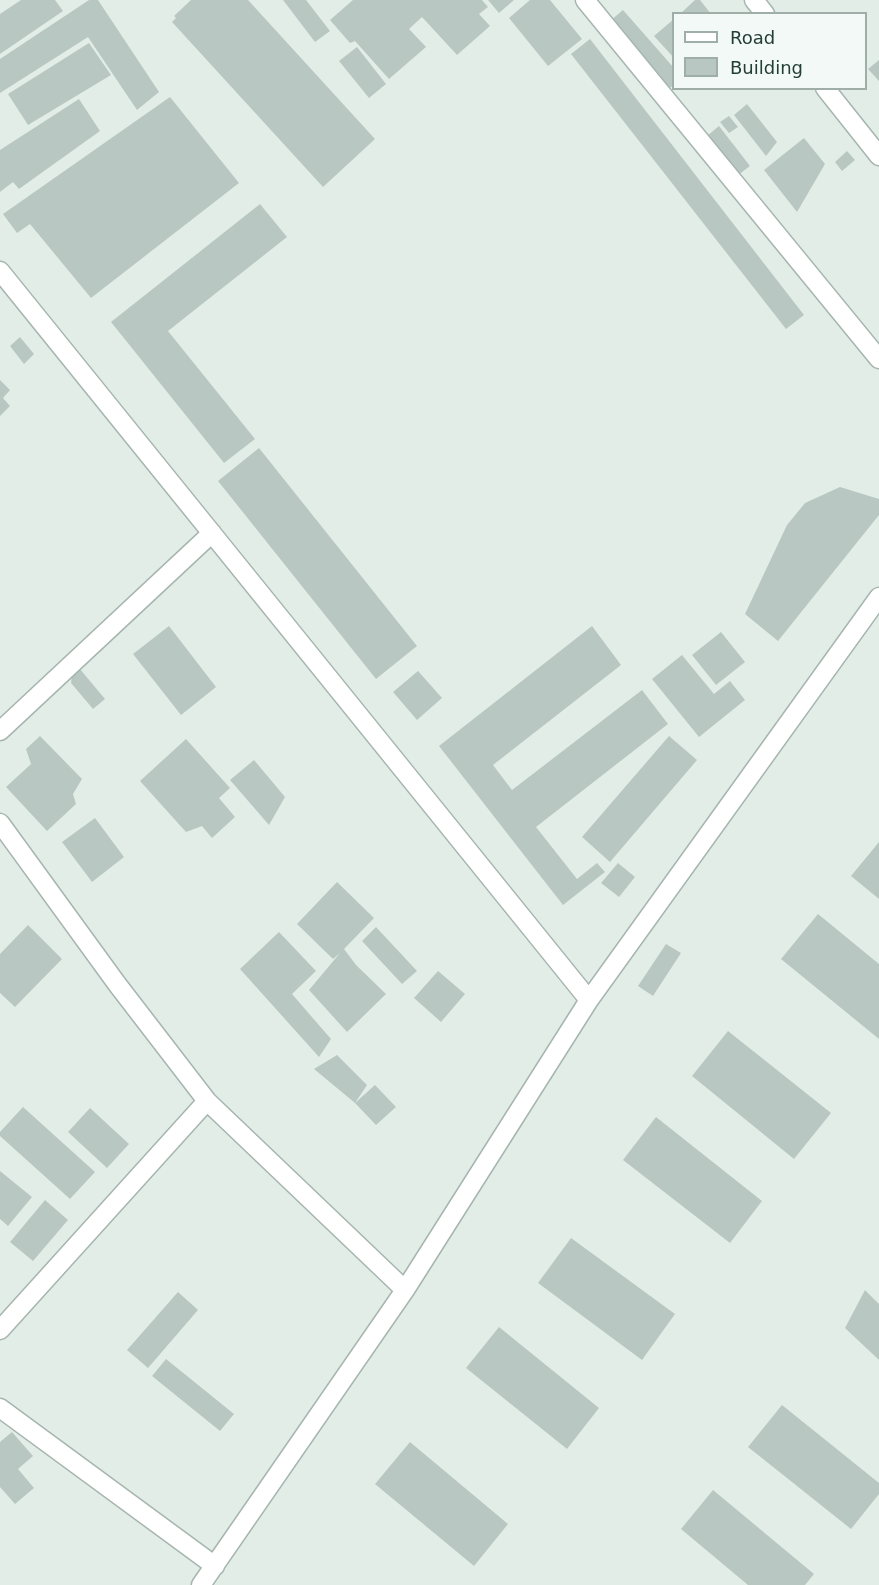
<!DOCTYPE html>
<html>
<head>
<meta charset="utf-8">
<style>
	body { margin:0 }
	#map { position:relative; width:879px; height:1585px; overflow:hidden; background:#e3ede8; font-family:"DejaVu Sans",sans-serif }
	canvas { display:block }
	.legend { position:absolute; left:672px; top:12px; width:195px; height:78px; box-sizing:border-box; background:#f3f9f6; border:2px solid #a0aeaa; margin:0; padding:8px 10px; list-style:none; font-size:18px; color:#233e37 }
	.legend li { display:flex; align-items:center; gap:12px; height:30px }
	.legend b { width:30px; border:2px solid #a0aeaa }
</style>
</head>
<body>
<div id="map">
<canvas width="879" height="1585"></canvas>
<ul class="legend">
<li><b style="height:8px;background:#fff"></b>Road</li>
<li><b style="height:16px;background:#b8c7c1"></b>Building</li>
</ul>
</div>
<script>
const ctx = document.querySelector('canvas').getContext('2d');
ctx.lineJoin = 'round';
function paint(path, color) { ctx.fillStyle = color; ctx.fill(path, 'evenodd'); }
const poly = rows => new Path2D(rows.map(r => 'M' + r).join(''));
function strokePath(path, color, width, dash) { ctx.strokeStyle = color; ctx.lineWidth = width; ctx.lineCap = dash ? 'butt' : 'round'; ctx.setLineDash(dash || []); ctx.stroke(path); }
paint(poly([
	[21,0,55,0,63,11,0,54,0,14],
	[89,0,98,0,159,92,137,110,88,37,0,93,0,59],
	[191,0,248,0,375,139,323,187,172,22,176,18,174,16],
	[283,0,306,0,330,31,315,42],
	[353,0,482,0,488,7,479,14,490,26,457,55,422,17,409,29,426,47,389,79,355,41,350,43,330,20],
	[488,0,514,0,499,13],
	[530,0,550,0,582,39,548,66,509,18],
	[695,0,700,0,711,14,680,14],
	[623,10,674,68,674,85,668,89,610,21],
	[674,19,674,58,654,36],
	[590,39,804,315,786,329,571,54],
	[89,43,111,75,28,125,8,94],
	[357,47,386,84,369,98,339,61],
	[879,60,879,81,868,69],
	[170,97,239,183,91,298,30,224,17,233,3,214],
	[79,99,100,131,19,189,13,182,0,192,0,150],
	[747,104,777,142,766,156,734,115],
	[729,116,738,127,729,133,720,122],
	[719,126,750,166,738,175,707,136],
	[804,138,825,164,797,212,764,170],
	[847,151,855,160,842,171,835,162],
	[260,204,287,237,168,331,255,439,224,463,111,322],
	[20,337,34,354,24,364,10,346],
	[0,380,10,390,3,398,10,406,0,416],
	[259,448,417,646,376,679,218,481],
	[840,487,879,499,879,515,778,641,745,614,787,525,805,503],
	[169,626,216,687,181,715,133,654],
	[592,626,621,665,493,765,512,790,642,690,668,724,536,827,577,879,597,863,605,872,563,905,439,746],
	[721,632,745,662,716,685,692,655],
	[682,655,714,694,730,681,745,700,699,737,652,679],
	[74,662,105,699,93,709,71,683],
	[418,671,442,698,417,720,393,692],
	[40,736,82,779,73,794,76,804,47,831,6,787,31,764,26,749],
	[669,736,697,760,610,862,582,837],
	[186,739,230,788,219,798,235,817,212,838,202,826,186,832,140,781],
	[254,760,285,797,269,825,230,780],
	[95,818,124,857,92,882,62,842],
	[879,842,879,899,851,876],
	[618,863,635,877,619,897,601,883],
	[337,882,374,918,344,949,356,965,386,994,347,1032,309,990,340,953,333,959,297,924],
	[818,914,879,964,879,1039,781,959],
	[28,925,62,959,15,1007,0,993,0,954],
	[376,927,417,971,402,984,362,941],
	[279,932,316,971,292,994,331,1039,319,1057,240,969],
	[666,944,681,953,653,996,638,986],
	[438,971,465,994,441,1022,414,998],
	[728,1031,831,1113,794,1159,692,1076],
	[337,1055,367,1085,355,1103,314,1069],
	[375,1085,396,1107,376,1125,355,1103],
	[23,1107,95,1172,70,1199,0,1136,0,1132],
	[90,1108,129,1144,107,1168,68,1132],
	[656,1117,762,1201,730,1243,623,1160],
	[0,1171,32,1197,8,1226,0,1219],
	[45,1200,68,1220,33,1261,10,1242],
	[571,1238,675,1314,642,1360,538,1283],
	[865,1290,879,1304,879,1360,845,1328],
	[178,1292,198,1310,148,1368,127,1350],
	[499,1327,599,1408,567,1449,466,1368],
	[166,1359,234,1414,220,1431,152,1376],
	[782,1405,879,1483,879,1494,851,1529,748,1447],
	[12,1432,33,1456,18,1469,34,1488,15,1504,0,1487,0,1442],
	[410,1442,508,1524,474,1566,375,1484],
	[713,1490,814,1574,805,1585,748,1585,681,1529]
]), '#b8c7c1');
const minor = poly([
	[585,0,879,359],
	[754,0,765,14],
	[825,88,879,156],
	[0,271,589,1000],
	[0,731,212,533],
	[0,823,117,984,207,1101,405,1290],
	[0,1330,207,1101],
	[0,1408,215,1566],
	[201,1585,405,1290,589,1000,879,597]
]);
strokePath(minor, '#a6b5af', 21);
strokePath(minor, '#fff', 18);
</script>
</body>
</html>
